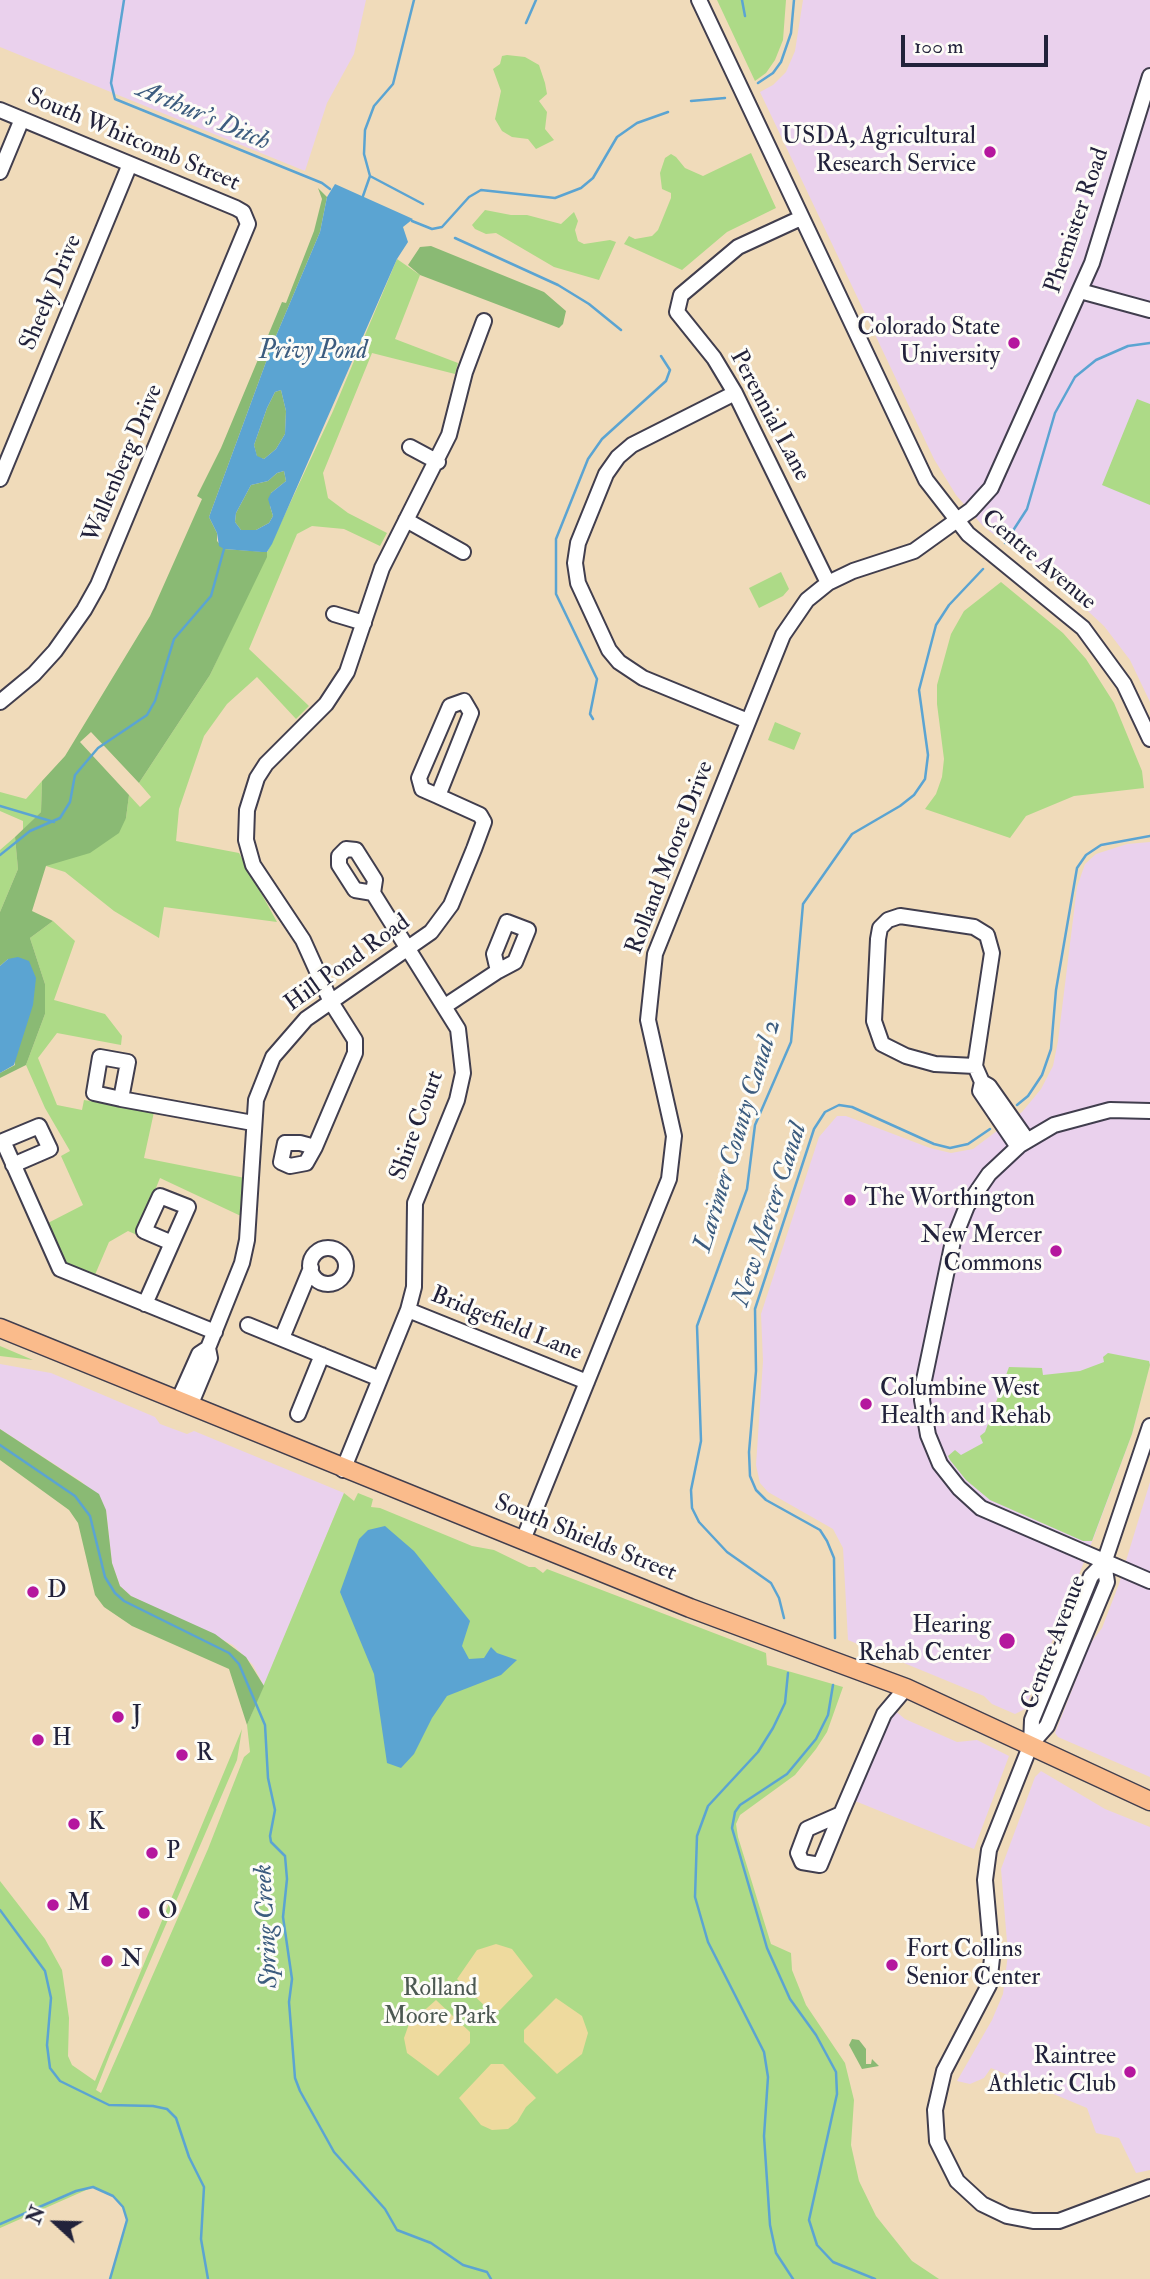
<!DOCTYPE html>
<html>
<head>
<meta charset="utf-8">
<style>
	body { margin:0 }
	#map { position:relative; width:1150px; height:2279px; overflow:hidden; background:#f0dbba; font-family:"IM FELL Double Pica",serif }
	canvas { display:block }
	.north { position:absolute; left:21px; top:2188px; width:70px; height:70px; -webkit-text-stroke:5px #fdfcf7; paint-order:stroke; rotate:292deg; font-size:19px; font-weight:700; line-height:28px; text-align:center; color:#22223b }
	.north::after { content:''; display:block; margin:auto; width:24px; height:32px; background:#22223b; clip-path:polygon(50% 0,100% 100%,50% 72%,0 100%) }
	.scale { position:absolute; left:901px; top:35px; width:147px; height:32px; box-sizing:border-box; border:4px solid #22223b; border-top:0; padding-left:9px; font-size:21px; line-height:24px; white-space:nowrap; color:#22223b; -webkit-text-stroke:5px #fdfcf7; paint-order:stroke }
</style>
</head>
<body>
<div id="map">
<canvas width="1150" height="2279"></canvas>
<div class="north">N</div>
<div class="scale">100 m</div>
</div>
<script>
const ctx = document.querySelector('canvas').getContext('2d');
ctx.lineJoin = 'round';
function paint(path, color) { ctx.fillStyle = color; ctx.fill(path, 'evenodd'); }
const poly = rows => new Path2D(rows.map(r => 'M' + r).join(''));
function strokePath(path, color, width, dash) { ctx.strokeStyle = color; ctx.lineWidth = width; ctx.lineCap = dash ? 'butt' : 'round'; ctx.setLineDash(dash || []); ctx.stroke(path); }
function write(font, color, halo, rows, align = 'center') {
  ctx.font = font + ' "IM FELL Double Pica",serif'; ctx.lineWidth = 6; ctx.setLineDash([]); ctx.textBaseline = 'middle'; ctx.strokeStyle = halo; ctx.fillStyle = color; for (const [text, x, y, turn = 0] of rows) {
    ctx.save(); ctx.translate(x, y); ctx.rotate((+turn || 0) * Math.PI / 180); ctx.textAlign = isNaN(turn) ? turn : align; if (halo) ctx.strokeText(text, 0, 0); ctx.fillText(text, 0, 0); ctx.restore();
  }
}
paint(poly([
	[0,0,366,0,354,54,327,103,305,171,0,47],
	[803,0,1150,0,1150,702,1130,660,1104,626,1063,588,983,526,956,495,934,459,760,92,773,85,786,72,795,51],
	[1150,842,1150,1364,1132,1434,1094,1537,1025,1709,1015,1714,992,1704,984,1696,848,1640,843,1548,833,1529,768,1492,760,1483,756,1465,763,1361,761,1314,819,1137,837,1116,846,1116,930,1148,951,1153,973,1149,1022,1112,1041,1089,1053,1066,1058,1041,1077,887,1085,864,1096,854,1127,844],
	[0,1364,51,1373,155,1417,160,1424,187,1434,194,1431,344,1493,264,1686,253,1665,233,1645,131,1596,120,1586,112,1563,106,1510,82,1482,0,1429],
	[1150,1482,1150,1777,1058,1737,1055,1733,1090,1644,1102,1628,1119,1584],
	[893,1709,905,1719,957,1742,977,1740,1009,1756,974,1849,855,1801],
	[1041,1771,1105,1809,1150,1827,1150,2170,1136,2173,1119,2138,1096,2133,1087,2108,991,2068,984,2078,970,2084,957,2081,992,2020,1003,1994,1008,1954,1001,1869,1035,1777]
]), '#ead1ed');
paint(poly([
	[717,0,786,0,783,40,775,60,766,73,755,81],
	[507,55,525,57,539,65,545,83,547,94,539,101,547,112,545,129,554,140,536,149,528,139,512,137,502,131,495,119,501,91,493,69,500,64,502,56],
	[751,153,776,208,727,232,682,270,624,244,629,236,635,239,652,236,658,230,671,198,671,193,662,189,660,173,665,158,671,154,676,157,685,168,703,176],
	[485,210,511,215,527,215,561,224,574,212,578,221,575,230,578,241,584,244,610,240,616,242,599,280,554,267,496,233,486,234,475,229,472,225],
	[397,259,420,275,395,339,458,363,455,374,372,353,323,473,328,498,348,513,387,533,380,546,344,529,312,526,297,534,249,649,309,706,296,719,257,677,227,704,204,736,179,809,176,841,239,853,277,922,164,907,159,938,114,911,65,872,46,866,126,818,129,795,140,807,151,797,139,783,210,675,333,411],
	[1137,399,1150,404,1150,505,1102,485],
	[781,572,789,589,783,596,759,608,749,588],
	[1001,582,1063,633,1086,659,1114,703,1142,771,1144,788,1074,796,1026,816,1010,838,925,809,936,794,942,777,944,759,937,704,937,685,951,634,964,611],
	[775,722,801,733,794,750,768,740],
	[42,781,41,812,23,830,23,821,0,811,0,792,26,799],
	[15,837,18,869,0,912,0,850],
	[53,921,75,941,54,1000,105,1014,122,1036,121,1045,57,1033,38,1058,57,1105,82,1110,84,1100,154,1112,144,1158,245,1178,243,1217,160,1178,137,1235,128,1231,109,1242,94,1277,62,1264,46,1224,83,1205,61,1156,70,1151,45,1108,26,1065,45,1014,45,984,30,938],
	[0,1346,33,1360,0,1356],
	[1108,1353,1149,1361,1150,1365,1132,1434,1092,1541,1083,1541,990,1500,966,1480,950,1460,948,1456,955,1450,961,1455,983,1443,980,1436,985,1432,1009,1367,1042,1368,1043,1375,1080,1371,1104,1362,1103,1357],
	[344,1493,354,1501,358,1493,373,1499,371,1507,380,1508,472,1546,494,1550,529,1567,535,1567,543,1573,547,1569,766,1653,767,1665,843,1687,827,1732,816,1749,795,1775,740,1815,736,1824,738,1837,771,1944,791,1953,792,1970,806,2005,845,2063,854,2100,851,2145,859,2181,876,2216,912,2261,939,2279,110,2279,127,2220,123,2207,113,2196,93,2187,0,2228,0,1881,45,1939,62,1970,69,2018,68,2056,72,2065,95,2081,242,1729,237,1760,110,2054,96,2090,101,2093,208,1849,244,1757,250,1752,247,1725]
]), '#adda87');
paint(poly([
	[318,188,327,197,320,232,273,343,209,517,217,533,217,541,224,549,267,552,267,557,210,675,139,783,91,732,80,742,129,795,126,818,119,833,90,853,46,866,32,911,53,921,30,938,45,984,45,1014,26,1065,0,1078,0,1073,15,1065,8,959,0,966,0,912,18,869,15,837,41,812,42,781,65,756,150,616,202,499,197,496,221,448,282,302,286,303,314,231,322,199],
	[431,246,544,292,566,311,563,324,559,328,420,275,408,265,420,247],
	[281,390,286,411,285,434,276,449,264,459,257,457,254,445,267,408,275,392],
	[284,471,286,481,271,493,270,506,273,516,269,523,256,530,241,530,235,522,236,513,251,485,268,481,277,473],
	[0,1429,99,1494,106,1510,112,1563,120,1586,131,1596,215,1634,246,1657,264,1686,247,1725,229,1669,132,1626,104,1607,95,1595,78,1523,69,1510,0,1460],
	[852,2039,859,2040,866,2049,866,2064,871,2064,872,2059,879,2066,862,2069,849,2045]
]), '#8aba74');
paint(poly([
	[496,1944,512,1949,533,1976,500,2010,489,2010,457,1979,477,1950],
	[556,1998,582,2016,588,2033,582,2054,557,2074,524,2042,524,2030],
	[436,2000,470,2032,470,2043,438,2076,407,2053,404,2038,409,2024],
	[491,2064,503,2064,536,2098,526,2107,517,2122,508,2129,492,2130,481,2125,459,2098]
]), '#eeda9e');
paint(poly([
	[335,184,413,219,403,227,408,242,397,259,272,544,267,552,262,552,224,549,219,546,217,533,209,517,273,343,320,232,327,197],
	[281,390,286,411,285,434,276,449,264,459,257,456,254,445,267,408,275,392],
	[284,471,286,481,271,493,268,499,273,516,269,523,256,530,241,530,235,522,236,513,251,485,268,481,277,473],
	[18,957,29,961,36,978,33,1005,14,1065,0,1073,0,966,8,959],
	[385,1526,414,1551,470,1621,462,1646,469,1659,484,1658,491,1647,497,1653,517,1660,501,1675,447,1696,432,1718,414,1754,401,1768,387,1763,374,1674,340,1592,359,1539,368,1530]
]), '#5ba4d2');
strokePath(poly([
	[124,0,111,83,115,99,322,183,330,189],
	[742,0,745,16],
	[526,23,536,0],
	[758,83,773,73,781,62,791,33,794,0],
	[691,101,725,98],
	[370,176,423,204],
	[363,196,370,176,364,154,365,130,374,106,393,84,414,0],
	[412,221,432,229,442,227,469,197,481,190,555,198,581,188,593,178,617,137,637,123,668,112],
	[455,238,558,285,589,304,621,330],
	[1005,543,1027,509,1055,413,1075,377,1096,360,1128,346,1150,343],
	[593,719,590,714,597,679,556,594,556,539,588,459,602,439,666,381,670,370,661,356],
	[0,806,54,822],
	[0,855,30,831,60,818,70,802,75,775,98,748,147,715,155,701,174,639,211,596,224,549],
	[1017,1105,1028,1096,1042,1075,1051,1049,1056,990,1077,868,1086,855,1101,845,1150,836],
	[0,1445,75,1496,90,1516,105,1577,115,1593,124,1601,229,1653,239,1664,265,1725,268,1778,275,1810,270,1836,271,1842,285,1856,287,1879,283,1917,292,1979,289,2002,295,2078,300,2091,334,2152,385,2209,397,2230,431,2243,463,2265,487,2272,491,2279],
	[784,1618,779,1598,771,1583,727,1552,699,1522,692,1508,691,1490,701,1441,697,1326,747,1189,755,1125,791,1042,803,904,852,834,900,806,914,795,925,779,928,755,919,690,936,625,949,605,983,569],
	[835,1638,834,1558,827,1541,820,1530,766,1500,756,1490,750,1476,749,1452,756,1371,755,1309,814,1129,825,1112,839,1105,852,1107,934,1144,950,1148,968,1144,990,1129],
	[788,1673,785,1703,773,1728,758,1752,708,1806,697,1836,695,1897,708,1942,764,2052,768,2077,764,2136,770,2225,776,2253,793,2279],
	[833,1685,828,1715,816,1739,787,1774,740,1805,735,1812,732,1828,767,1948,790,1999,816,2035,836,2072,837,2094,809,2220,817,2245,833,2262,875,2279],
	[0,1910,45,1971,51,1998,47,2045,50,2068,60,2081,109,2105,153,2106,167,2109,176,2118,189,2157,204,2187,201,2239,208,2279],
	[0,2224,76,2191,93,2187,113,2196,123,2207,127,2220,110,2279]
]), '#5ba4d2', 2.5);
const minor = poly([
	[699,0,926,480,968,534,1083,628,1124,684,1150,739],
	[0,110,236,208,243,212,248,224,98,585,84,610,55,651,34,674,0,702],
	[0,172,22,119],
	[801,218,738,247,681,295,677,312,714,358,735,393,828,583],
	[1080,291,1150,310],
	[735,393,632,445,618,457,606,474,578,543,575,563,578,583,609,650,619,662,643,678,748,721],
	[410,447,438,462],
	[0,479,130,164],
	[406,520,463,552],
	[334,614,364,623],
	[507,922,528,930,515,962,498,971,494,954,507,922],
	[445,1006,498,971],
	[975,1066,935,1064,906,1056,882,1044,874,1021,878,939,880,928,888,920,900,916,974,927,987,935,992,953,975,1066,982,1082],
	[121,1099,128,1062,100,1057,94,1093,121,1099,253,1123],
	[1150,1111,1110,1110,1054,1125,1020,1145,989,1174,967,1206,953,1241,924,1380,922,1400,928,1435,940,1464,959,1488,981,1508,1150,1581],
	[285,1143,300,1143,315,1147,306,1163,290,1166,281,1162,285,1143],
	[315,1147,355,1053,355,1040,331,1002,303,940,253,865,246,840,247,810,257,778,266,764,326,704,347,672,382,568,449,435,465,372,484,321],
	[1018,1147,980,1091,982,1082,989,1086,1027,1140],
	[13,1165,50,1149,39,1126,3,1141,60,1269,215,1332],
	'310 1266a18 18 0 1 1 36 0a18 18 0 1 1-36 0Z',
	[145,1304,172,1243,188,1207,160,1196,144,1231,172,1243],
	[408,1310,587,1382],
	[248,1325,380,1379],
	[282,1338,311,1268],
	[178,1401,199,1354,208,1348],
	[190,1406,210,1358,208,1348,242,1263,247,1240,256,1100,273,1057,306,1019,431,932,451,905,474,849,484,822,480,815,438,796,471,713,464,701,450,706,419,778,422,789,438,796],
	[298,1414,322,1355],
	[1150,1426,1104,1563,1091,1576,1032,1720,1031,1744,989,1850,985,1880,992,1958,989,1985,944,2071,935,2110,937,2141,957,2181,982,2204,1007,2216,1033,2221,1059,2221,1150,2187],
	[343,1470,408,1310,414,1287,415,1203,457,1100,463,1073,458,1029,373,893,375,880,356,850,346,849,339,856,339,865,355,890,373,893],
	[523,1540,669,1179,674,1136,648,1020,655,954,783,635,807,600,828,583,853,571,914,551,971,510,991,488,1092,263,1150,76],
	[1031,1744,1047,1726,1107,1582,1104,1563],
	[841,1814,820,1865,802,1862,798,1853,807,1829,841,1814,884,1714,906,1688]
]);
const major = poly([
	[0,1328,690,1608,906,1688,1150,1801]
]);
strokePath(minor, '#413e4e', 18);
strokePath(major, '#413e4e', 21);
strokePath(minor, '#fff', 14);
strokePath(major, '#fabb8b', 18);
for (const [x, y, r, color] of [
	[990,152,7,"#b5179e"],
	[1014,343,7,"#b5179e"],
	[850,1200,7,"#b5179e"],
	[1056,1251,7,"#b5179e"],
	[866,1404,7,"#b5179e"],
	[33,1592,7,"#b5179e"],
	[1007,1641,9,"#b5179e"],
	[118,1717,7,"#b5179e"],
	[38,1740,7,"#b5179e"],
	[182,1755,7,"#b5179e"],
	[74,1824,7,"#b5179e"],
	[152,1853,7,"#b5179e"],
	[53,1905,7,"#b5179e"],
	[144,1913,7,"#b5179e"],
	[107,1961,7,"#b5179e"],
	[892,1965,7,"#b5179e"],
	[1130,2072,7,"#b5179e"]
]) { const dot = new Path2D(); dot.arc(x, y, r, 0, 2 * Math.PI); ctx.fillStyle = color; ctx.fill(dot); strokePath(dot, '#fdfcf7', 2.5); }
write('24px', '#22223b', '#fdfcf7', [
	["USDA, Agricultural",976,138,"right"],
	["Research Service",976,166,"right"],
	["Colorado State",1000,329,"right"],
	["University",1000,357,"right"],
	["The Worthington",864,1200],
	["New Mercer",1042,1237,"right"],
	["Commons",1042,1265,"right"],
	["Columbine West",880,1390],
	["Health and Rehab",880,1418],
	["D",47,1592],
	["Hearing",991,1627,"right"],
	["Rehab Center",991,1655,"right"],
	["J",132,1717],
	["H",52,1740],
	["R",196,1755],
	["K",88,1824],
	["P",166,1853],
	["M",67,1905],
	["O",158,1913],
	["Fort Collins",906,1951],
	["Senior Center",906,1979],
	["N",121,1961],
	["Raintree",1116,2058,"right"],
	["Athletic Club",1116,2086,"right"]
], 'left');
write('24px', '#22223b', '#fdfcf7', [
	["South Whitcomb Street",133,141,23],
	["Phemister Road",1078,221,-71],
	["Sheely Drive",52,293,-67],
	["Perennial Lane",769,416,62],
	["Wallenberg Drive",124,464,-67],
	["Centre Avenue",1038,561,40],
	["Rolland Moore Drive",671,858,-69],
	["Hill Pond Road",348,964,-36],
	["Shire Court",418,1126,-70],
	["Bridgefield Lane",506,1325,22],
	["South Shields Street",585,1539,22],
	["Centre Avenue",1055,1643,-69]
]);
write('24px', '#4c5952', '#fdfcf7', [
	["Rolland",440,1990],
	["Moore Park",440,2018]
]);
write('italic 26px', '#3c5c7f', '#fdfcf7', [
	["Arthur's Ditch",203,117,23],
	["Privy Pond",313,352],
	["Larimer County Canal 2",739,1136,-73],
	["New Mercer Canal",771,1215,-72],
	["Spring Creek",268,1926,-93]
]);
</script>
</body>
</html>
